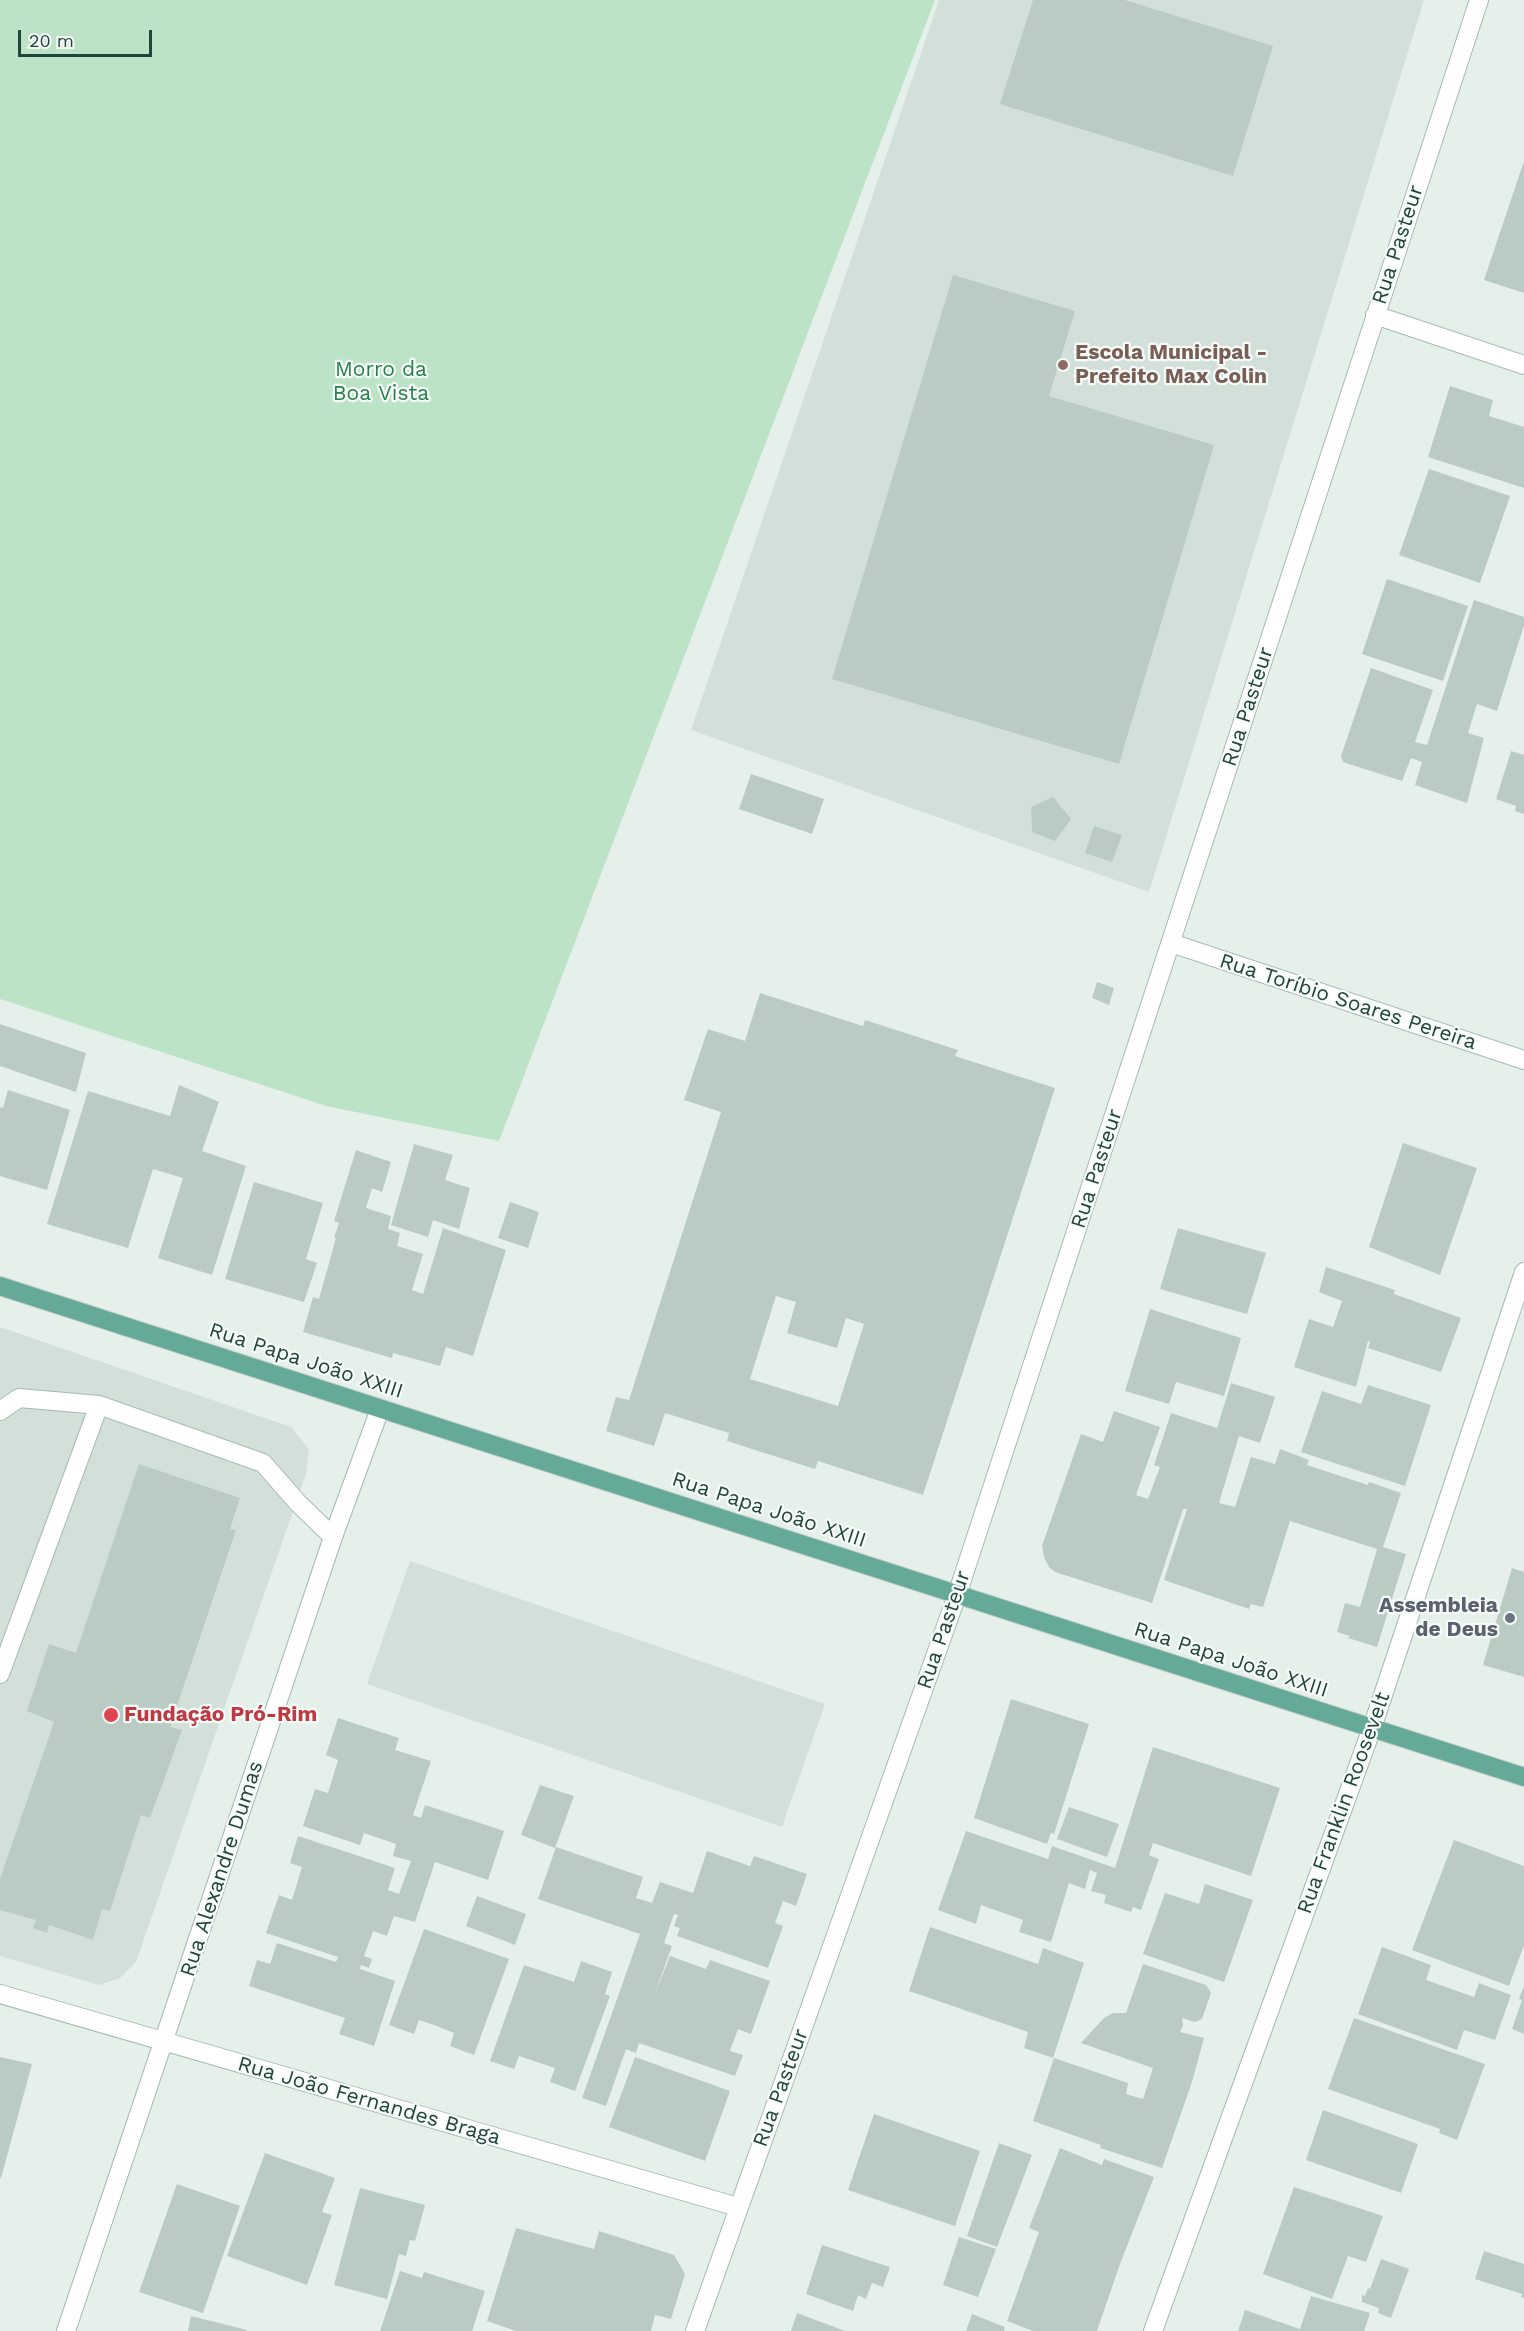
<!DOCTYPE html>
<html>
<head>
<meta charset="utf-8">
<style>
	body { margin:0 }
	#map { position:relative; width:1524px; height:2331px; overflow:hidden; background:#e5f0eb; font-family:"Work Sans",sans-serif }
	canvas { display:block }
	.scale { position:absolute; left:18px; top:30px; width:134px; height:27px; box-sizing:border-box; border:3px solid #21443b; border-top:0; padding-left:8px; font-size:18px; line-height:21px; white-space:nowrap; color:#21443b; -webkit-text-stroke:4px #f6fbf9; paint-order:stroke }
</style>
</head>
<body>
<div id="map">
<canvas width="1524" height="2331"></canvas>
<div class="scale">20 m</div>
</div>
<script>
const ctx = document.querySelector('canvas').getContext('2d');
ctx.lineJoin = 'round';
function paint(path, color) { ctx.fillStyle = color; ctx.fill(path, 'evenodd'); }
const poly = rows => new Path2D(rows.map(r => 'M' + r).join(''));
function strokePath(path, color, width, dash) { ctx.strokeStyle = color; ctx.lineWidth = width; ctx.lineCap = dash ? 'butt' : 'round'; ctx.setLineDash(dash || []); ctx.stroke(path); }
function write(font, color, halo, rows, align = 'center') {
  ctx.font = font + ' "Work Sans",sans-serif'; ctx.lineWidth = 4.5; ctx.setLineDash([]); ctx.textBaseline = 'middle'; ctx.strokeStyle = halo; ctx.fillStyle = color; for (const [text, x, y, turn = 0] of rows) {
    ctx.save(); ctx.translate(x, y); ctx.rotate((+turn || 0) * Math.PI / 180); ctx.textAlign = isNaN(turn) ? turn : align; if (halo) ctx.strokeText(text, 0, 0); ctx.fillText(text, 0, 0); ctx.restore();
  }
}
paint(poly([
	[939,0,1424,0,1149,892,691,730],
	[0,1327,291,1427,309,1449,306,1474,136,1962,120,1978,99,1985,0,1956],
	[410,1561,825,1704,782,1827,367,1684]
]), '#d3e0da');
paint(poly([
	[0,0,935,0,499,1141,326,1106,0,999]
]), '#bce3c6');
paint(poly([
	[1033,0,1125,0,1273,46,1233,176,1000,104],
	[1524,161,1524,293,1484,280],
	[953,275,1075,311,1049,396,1214,445,1119,764,832,679],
	[1450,386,1493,400,1489,416,1524,427,1524,488,1428,457],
	[1429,469,1510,496,1480,583,1399,555],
	[1387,579,1468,606,1443,681,1362,654],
	[1474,600,1524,617,1524,625,1497,711,1477,704,1468,733,1484,738,1467,803,1415,785,1422,762,1411,758,1402,781,1343,762,1341,756,1371,668,1433,690,1415,742,1427,745],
	[1511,751,1524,755,1524,814,1515,811,1516,806,1496,799],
	[751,774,824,799,812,834,739,809],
	[1053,797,1071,819,1055,841,1032,832,1031,807],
	[1094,826,1122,835,1112,862,1085,853],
	[1097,982,1114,988,1109,1005,1092,998],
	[760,993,863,1026,865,1020,958,1050,955,1056,1055,1088,923,1495,818,1461,815,1469,727,1441,729,1433,665,1413,654,1446,606,1431,616,1397,629,1400,721,1112,684,1100,708,1029,745,1041],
	[776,1296,796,1302,787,1333,837,1348,846,1318,864,1324,838,1406,750,1379],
	[0,1024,86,1053,76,1092,0,1066],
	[179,1085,219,1102,202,1151,246,1166,212,1275,158,1258,183,1178,153,1169,128,1248,47,1224,88,1091,170,1116],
	[8,1090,70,1110,47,1190,0,1176,0,1107,3,1108],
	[1403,1143,1477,1168,1440,1275,1369,1247],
	[414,1144,453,1155,445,1180,470,1188,459,1229,433,1220,428,1237,391,1225],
	[356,1150,391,1162,382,1192,372,1188,366,1208,391,1216,388,1229,400,1233,397,1246,423,1254,412,1290,423,1294,443,1228,506,1250,473,1356,446,1347,440,1366,393,1353,392,1358,303,1332,313,1297,319,1299,336,1238,334,1238,339,1223,334,1221],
	[254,1182,323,1203,306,1259,317,1263,304,1302,225,1279],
	[510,1202,539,1212,528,1248,498,1238],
	[1178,1228,1266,1253,1247,1314,1160,1289],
	[1326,1267,1395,1290,1394,1294,1461,1318,1441,1372,1368,1348,1370,1342,1368,1341,1356,1387,1294,1367,1309,1319,1333,1327,1342,1301,1319,1292],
	[1150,1309,1241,1338,1224,1396,1176,1382,1169,1404,1125,1391],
	[1231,1383,1275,1397,1260,1443,1239,1436,1219,1503,1235,1507,1251,1457,1275,1464,1280,1449,1309,1460,1307,1465,1368,1485,1369,1482,1401,1493,1383,1547,1406,1554,1377,1647,1348,1638,1350,1636,1337,1632,1345,1603,1360,1607,1377,1549,1290,1521,1263,1607,1251,1604,1249,1609,1164,1580,1187,1509,1183,1509,1152,1603,1055,1572,1049,1567,1044,1557,1042,1546,1081,1434,1103,1442,1114,1411,1160,1427,1136,1495,1148,1499,1160,1467,1154,1465,1171,1413,1217,1428],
	[1368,1385,1431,1405,1405,1486,1301,1452,1322,1391,1361,1404],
	[139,1464,240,1498,230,1529,236,1530,170,1727,182,1730,150,1818,141,1815,110,1911,102,1909,93,1940,49,1925,47,1933,33,1928,36,1920,0,1910,0,1879,54,1722,27,1711,49,1644,76,1653],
	[1512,1568,1524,1572,1524,1677,1483,1665],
	[1011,1699,1089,1724,1054,1834,1051,1833,1047,1844,974,1818],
	[338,1718,399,1738,395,1750,431,1761,413,1815,421,1818,425,1805,504,1831,488,1880,435,1862,415,1922,394,1916,387,1936,373,1931,364,1956,372,1959,369,1968,361,1965,360,1969,395,1981,374,2046,339,2034,345,2018,249,1986,257,1960,270,1964,277,1943,336,1962,338,1957,266,1933,279,1895,292,1900,302,1867,290,1863,298,1836,395,1868,388,1890,399,1894,411,1861,393,1856,396,1844,364,1833,360,1845,303,1826,315,1789,328,1793,338,1760,326,1755],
	[1153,1747,1280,1788,1251,1876,1153,1843,1149,1855,1159,1859,1141,1910,1133,1907,1131,1912,1104,1903,1106,1895,1091,1891,1097,1873,1090,1870,1085,1889,1069,1883,1051,1942,1019,1932,1023,1920,981,1905,976,1924,938,1910,966,1831,1048,1859,1052,1846,1115,1868],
	[540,1785,574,1796,555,1848,521,1835],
	[1069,1807,1119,1824,1107,1857,1057,1839],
	[1454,1840,1524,1866,1524,1945,1509,1986,1412,1950],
	[556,1847,643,1877,636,1898,652,1903,660,1882,693,1893,707,1851,750,1866,754,1856,807,1874,796,1906,783,1901,775,1923,783,1926,768,1968,677,1936,680,1928,674,1926,678,1915,674,1914,664,1943,672,1946,653,1999,670,1956,706,1969,710,1960,770,1981,751,2034,738,2029,730,2051,743,2055,735,2076,639,2043,636,2053,626,2049,606,2106,582,2098,640,1934,538,1899],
	[1205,1884,1253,1900,1224,1982,1143,1954,1165,1893,1199,1904],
	[477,1896,526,1914,515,1945,466,1926],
	[930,1927,1038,1964,1043,1948,1084,1963,1053,2058,1024,2048,1028,2032,909,1991],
	[424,1929,509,1959,474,2055,450,2046,454,2033,437,2026,419,2020,414,2034,389,2025],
	[1382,1947,1431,1965,1426,1980,1474,1997,1479,1983,1511,1995,1495,2040,1464,2030,1457,2050,1358,2014],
	[581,1961,612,1972,605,1994,610,1996,575,2091,550,2082,555,2068,519,2056,514,2069,490,2061,524,1965,574,1982],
	[1143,1964,1206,1985,1211,1993,1202,2019,1195,2022,1182,2018,1183,2026,1180,2032,1204,2038,1192,2082,1162,2168,1100,2148,1101,2145,1033,2121,1054,2058,1128,2083,1126,2094,1143,2099,1153,2068,1081,2043,1104,2018,1113,2013,1126,2013],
	[1524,1986,1524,2034,1512,2029,1522,2000,1519,1999],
	[1354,2018,1485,2064,1457,2140,1439,2133,1440,2129,1328,2089],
	[0,2057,32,2064,1,2178,0,2178],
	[635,2057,730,2091,705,2161,609,2127],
	[1323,2110,1418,2144,1401,2193,1306,2160],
	[874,2114,980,2151,955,2226,848,2190],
	[999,2143,1032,2155,997,2247,967,2236],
	[1060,2148,1102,2165,1104,2159,1154,2177,1120,2264,1097,2331,1033,2331,1007,2321,1039,2232,1029,2228],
	[265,2153,335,2178,322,2212,332,2215,307,2285,227,2256],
	[177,2184,240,2206,203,2313,139,2292],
	[1294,2187,1383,2216,1366,2262,1348,2256,1332,2299,1263,2274],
	[360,2188,425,2205,415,2241,410,2240,406,2256,399,2254,387,2299,334,2285],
	[516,2228,594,2249,599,2231,674,2255,685,2274,671,2319,655,2315,651,2331,516,2331,487,2321],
	[959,2237,996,2249,978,2297,943,2285],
	[822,2245,890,2267,883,2287,872,2283,866,2299,858,2295,853,2311,806,2294],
	[1484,2251,1524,2264,1524,2298,1521,2297,1522,2294,1475,2279],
	[1381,2259,1409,2269,1391,2318,1378,2313,1379,2308,1362,2302,1362,2295,1365,2296,1368,2288,1370,2289],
	[400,2271,422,2278,424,2272,485,2291,472,2331,380,2331],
	[1311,2296,1370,2313,1364,2331,1238,2331,1245,2310,1300,2329],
	[797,2313,845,2331,791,2331],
	[972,2314,1005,2327,1004,2331,966,2331],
	[191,2316,247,2330,246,2331,188,2331]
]), '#bacbc4');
const service = poly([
	[0,1411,19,1398,99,1405,263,1463,298,1503,333,1537],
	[0,1674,99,1405]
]);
const minor = poly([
	[1375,315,1524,365],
	[1171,943,1524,1060],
	[0,1994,738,2207],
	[66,2331,333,1537,380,1409],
	[695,2331,957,1595,1479,0],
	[1153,2331,1372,1728,1524,1272]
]);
const primary = poly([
	[0,1286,1524,1777]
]);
strokePath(service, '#a6b9b3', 20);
strokePath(minor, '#a6b9b3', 20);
strokePath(primary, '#c1cbc8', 20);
strokePath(service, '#fff', 18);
strokePath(minor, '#fff', 18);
strokePath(primary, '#65aa98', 18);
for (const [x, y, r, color] of [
	[1063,365,6,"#8d6e63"],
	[1510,1618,6,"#6b7280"],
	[111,1715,8,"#e0444e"]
]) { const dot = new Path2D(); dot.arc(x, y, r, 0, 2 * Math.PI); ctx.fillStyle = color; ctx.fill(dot); strokePath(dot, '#f6fbf9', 2); }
write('21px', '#21443b', '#f6fbf9', [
	["Rua Pasteur",1398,245,-72],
	["Rua Pasteur",1248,707,-72],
	["Rua Toríbio Soares Pereira",1348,1002,18],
	["Rua Pasteur",1097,1169,-72],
	["Rua Papa João XXIII",306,1361,18],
	["Rua Papa João XXIII",769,1510,18],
	["Rua Pasteur",944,1630,-71],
	["Rua Papa João XXIII",1231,1660,18],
	["Rua Franklin Roosevelt",1344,1803,-70],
	["Rua Alexandre Dumas",222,1869,-72],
	["Rua Pasteur",781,2088,-70],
	["Rua João Fernandes Braga",369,2101,16]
]);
write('bold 21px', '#785e54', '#f6fbf9', [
	["Escola Municipal -",1075,353],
	["Prefeito Max Colin",1075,377]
], 'left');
write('21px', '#268149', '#f6fbf9', [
	["Morro da",381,370],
	["Boa Vista",381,394]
]);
write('bold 21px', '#5b616d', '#f6fbf9', [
	["Assembleia",1498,1606],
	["de Deus",1498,1630]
], 'right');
write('bold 21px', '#be3a42', '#f6fbf9', [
	["Fundação Pró-Rim",124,1715]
], 'left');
</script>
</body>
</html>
